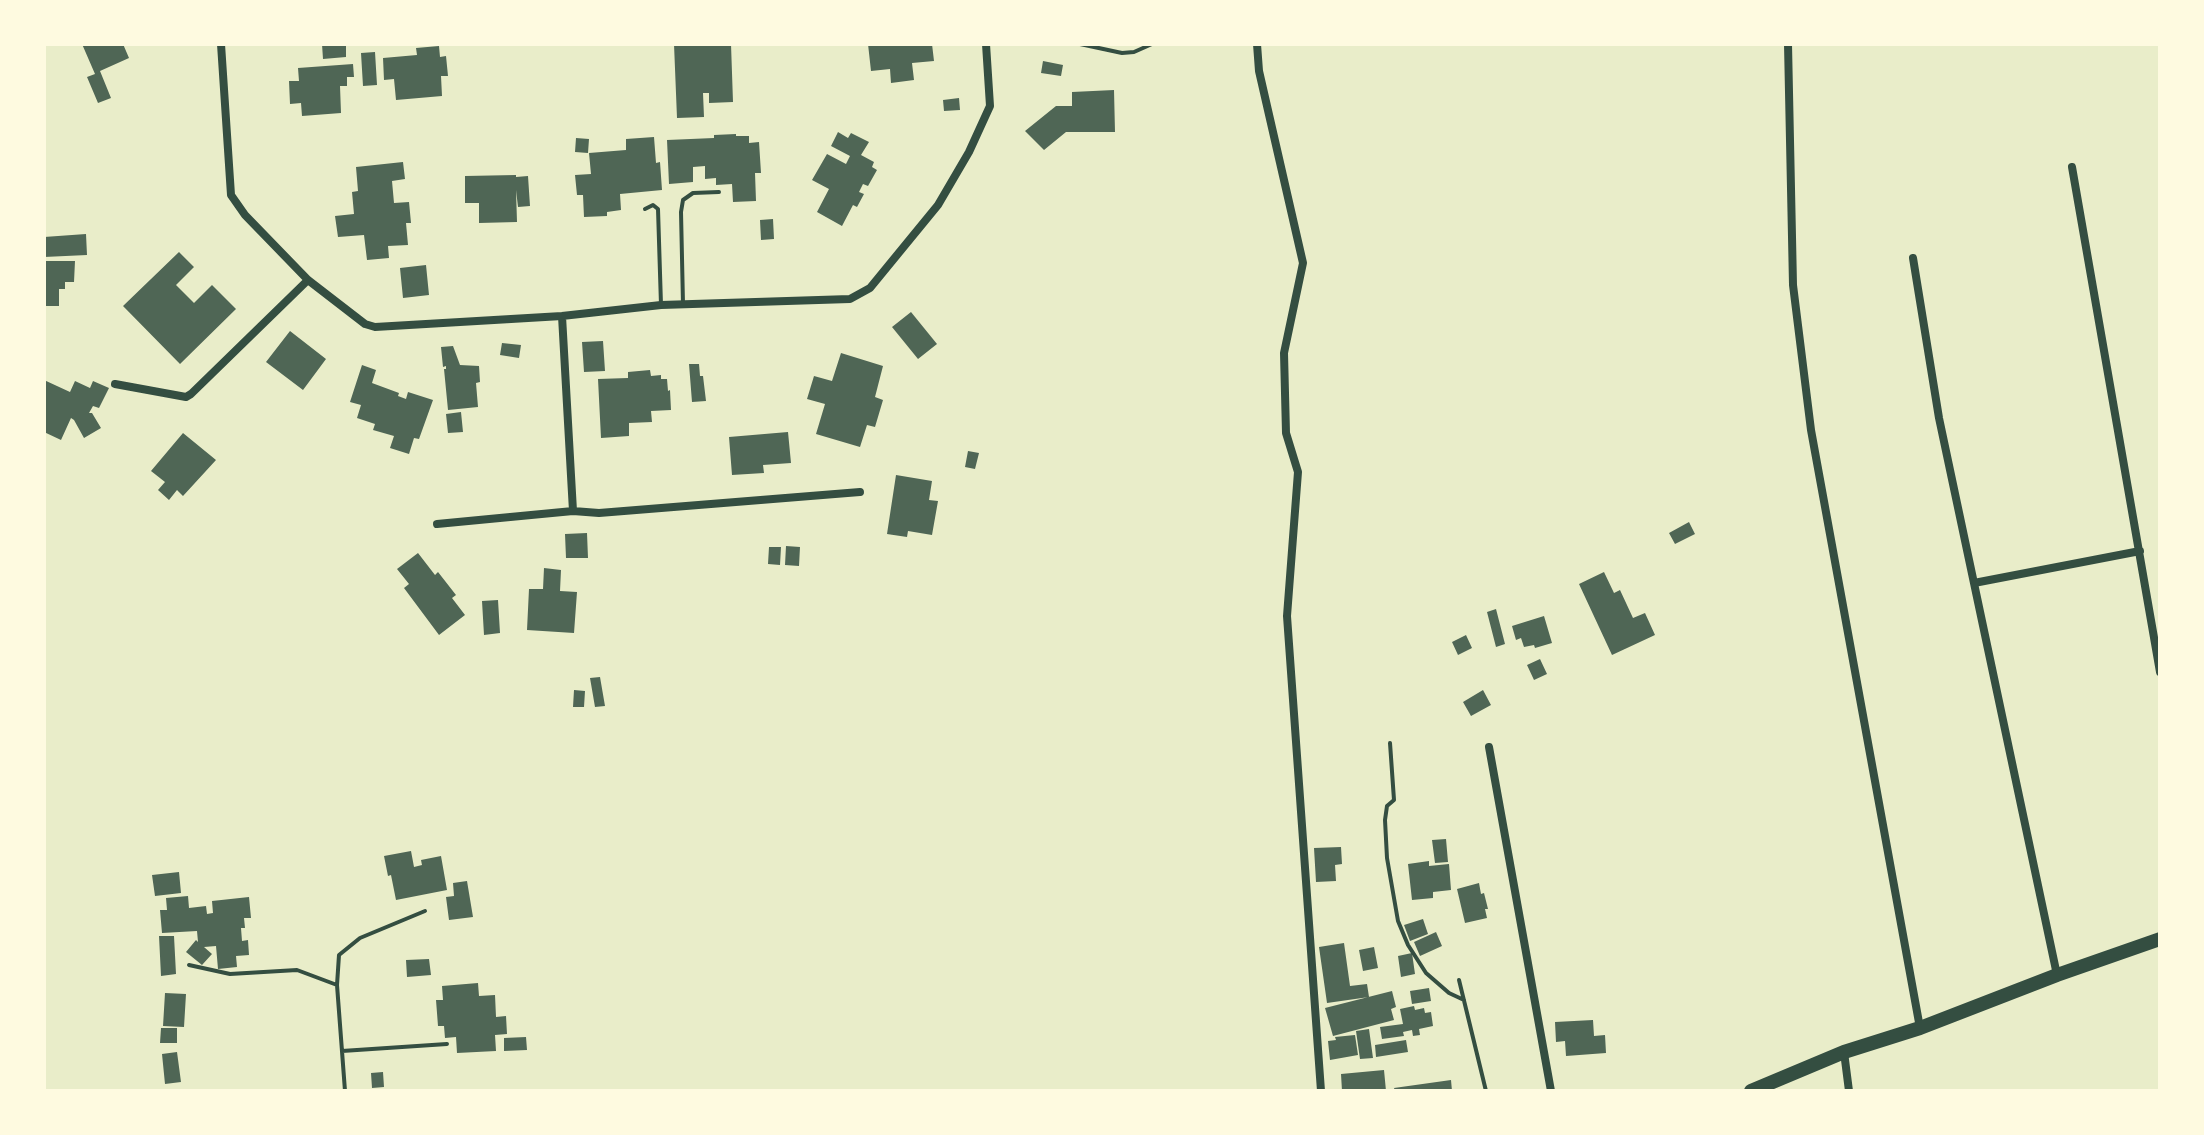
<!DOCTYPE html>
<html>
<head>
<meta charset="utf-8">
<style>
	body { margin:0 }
	#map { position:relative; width:2204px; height:1135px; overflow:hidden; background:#e9edc9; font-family:"Fira Sans Condensed",sans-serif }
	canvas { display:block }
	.frame { position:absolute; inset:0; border:46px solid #fefae0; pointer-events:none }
</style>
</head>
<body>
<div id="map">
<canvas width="2204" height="1135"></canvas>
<div class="frame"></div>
</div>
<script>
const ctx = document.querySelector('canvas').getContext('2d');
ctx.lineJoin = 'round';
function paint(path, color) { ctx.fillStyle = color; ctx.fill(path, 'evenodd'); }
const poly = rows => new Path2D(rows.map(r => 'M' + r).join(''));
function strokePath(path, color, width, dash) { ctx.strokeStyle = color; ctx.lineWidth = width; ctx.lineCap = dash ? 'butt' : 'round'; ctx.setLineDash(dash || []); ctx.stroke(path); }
paint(poly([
	[82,44,123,44,129,58,100,71,111,98,98,103,87,77,95,74],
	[322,44,346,44,346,57,323,59],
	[674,44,731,44,733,102,709,103,709,93,703,93,704,117,677,118],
	[868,44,932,44,934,61,912,63,914,80,891,83,890,69,871,71],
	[439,46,440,57,446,56,448,76,441,76,442,96,396,100,394,79,384,80,383,58,417,55,416,48],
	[375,52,377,85,363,86,361,53],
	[1043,61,1063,65,1061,76,1041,73],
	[353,64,354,77,347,77,347,86,340,86,341,113,302,116,301,103,290,104,289,81,299,81,298,68],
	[1114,90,1115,132,1066,132,1044,150,1025,131,1056,106,1072,106,1072,92],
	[959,98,960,110,944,111,943,100],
	[838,132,848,138,851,133,869,142,861,155,874,162,872,167,877,170,868,186,863,184,859,192,864,194,857,207,853,205,842,226,817,212,829,189,812,180,827,154,846,164,850,156,831,146],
	[736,134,736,136,749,136,749,143,759,142,761,173,755,173,756,201,733,202,732,184,716,185,716,178,705,179,705,166,693,167,693,182,669,184,667,140,714,138,714,135],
	[654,137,656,163,660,162,662,190,620,194,621,210,607,212,607,216,584,217,583,195,577,195,575,175,591,174,589,153,626,150,626,139],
	[576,138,589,139,588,153,575,152],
	[403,162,405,179,392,181,394,203,409,202,411,223,406,223,408,245,388,246,389,258,367,260,364,235,338,237,335,216,354,214,352,192,358,191,356,167],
	[516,175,516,177,528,176,530,206,518,207,516,190,517,222,479,223,479,203,465,203,465,176],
	[773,219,774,239,761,240,760,220],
	[86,234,87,255,44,257,44,237],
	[179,252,194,267,176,285,194,303,212,285,236,309,180,364,123,306],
	[44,261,75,261,74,282,65,282,65,289,59,289,59,306,44,306],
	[426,265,429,295,403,298,400,268],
	[911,312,937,344,918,359,892,327],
	[290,331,326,359,303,390,266,362],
	[603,341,605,371,584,372,582,342],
	[502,343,521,345,519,358,500,355],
	[453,346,460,365,479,366,480,382,476,383,478,407,448,410,444,369,446,369,446,366,443,367,441,347],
	[841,353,883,366,875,397,883,400,875,427,867,425,860,447,816,434,825,404,807,399,814,376,832,381],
	[689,364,699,364,700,376,703,376,706,401,692,402],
	[362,365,376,370,372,383,399,393,398,396,406,399,408,392,433,400,419,439,414,438,409,454,390,448,394,436,373,430,375,424,357,418,361,405,350,402],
	[650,370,651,376,661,375,661,379,667,379,668,391,670,390,671,410,651,411,652,422,629,423,629,436,601,438,598,379,628,378,628,372],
	[44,380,70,392,75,381,90,388,93,381,109,388,99,408,93,406,89,413,92,413,101,428,84,438,74,420,71,418,61,440,44,432],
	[461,412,463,432,448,433,446,414],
	[788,432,791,463,763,465,764,473,732,475,729,437],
	[183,433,216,460,183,496,177,490,169,500,158,490,165,482,151,471],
	[968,451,979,453,975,469,965,467],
	[896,475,932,481,929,500,938,501,932,535,908,531,907,537,887,534],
	[1689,522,1695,534,1675,544,1669,533],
	[587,533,588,558,566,558,565,534],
	[786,546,800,547,799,566,785,565],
	[769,547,781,547,780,565,768,564],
	[418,553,435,575,438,572,456,595,452,598,465,615,439,635,404,588,409,584,397,569],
	[544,568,561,570,560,591,577,592,574,633,527,630,529,589,543,589],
	[1604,572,1614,593,1620,590,1633,618,1645,613,1655,635,1612,655,1579,584],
	[498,600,500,633,484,635,482,601],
	[1496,609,1505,644,1496,647,1487,612],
	[1544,616,1552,643,1535,648,1534,645,1524,647,1521,638,1516,640,1512,626],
	[1466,635,1472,648,1458,655,1452,642],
	[1540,659,1547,674,1534,680,1527,665],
	[600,677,605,706,595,707,590,678],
	[574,690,585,691,584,707,573,707],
	[1483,690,1491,705,1471,716,1463,702],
	[1446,839,1448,862,1435,863,1432,840],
	[1341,847,1342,864,1335,865,1336,881,1316,882,1314,848],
	[411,851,414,867,422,865,421,860,441,856,447,890,396,900,391,875,388,876,384,856],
	[1429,861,1429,866,1449,864,1451,890,1433,892,1433,898,1412,900,1408,864],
	[179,872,181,893,155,896,152,875],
	[467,881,473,917,449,920,446,897,454,896,453,883],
	[1479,883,1481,894,1484,893,1488,909,1485,909,1487,918,1465,923,1457,889],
	[188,896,189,908,206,906,207,914,213,913,212,901,249,897,251,918,244,918,245,928,241,928,242,941,248,940,249,955,236,956,237,967,218,969,216,946,204,947,212,954,202,965,186,952,196,940,198,942,197,931,162,933,160,910,167,910,166,898],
	[1423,919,1428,934,1410,941,1404,925],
	[1436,932,1442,946,1420,956,1414,942],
	[159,936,174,936,176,974,161,976],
	[1344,943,1350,986,1367,984,1369,997,1327,1003,1319,947],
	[1374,947,1378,968,1363,971,1359,950],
	[1412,953,1415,974,1401,977,1398,956],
	[429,959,431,975,407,977,406,960],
	[478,983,479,996,495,995,496,1017,506,1016,507,1034,495,1035,496,1051,457,1053,456,1037,445,1038,444,1026,438,1026,436,1000,443,1000,442,986],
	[1429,988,1431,1001,1412,1004,1410,991],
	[1392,991,1396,1007,1391,1009,1394,1020,1333,1036,1325,1008],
	[165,993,186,994,184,1027,163,1026],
	[1414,1006,1415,1010,1424,1008,1425,1013,1431,1012,1433,1026,1419,1029,1420,1035,1413,1036,1412,1030,1403,1032,1404,1036,1382,1039,1380,1027,1403,1024,1400,1009],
	[1593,1020,1594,1036,1605,1035,1606,1053,1566,1056,1565,1041,1556,1042,1555,1022],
	[161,1028,177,1028,177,1043,160,1043],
	[1369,1029,1373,1058,1360,1059,1356,1031],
	[1355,1035,1358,1055,1330,1060,1328,1041,1336,1040,1335,1037],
	[526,1037,527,1050,504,1051,504,1038],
	[1406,1040,1408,1052,1376,1057,1375,1045],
	[177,1052,181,1082,165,1084,162,1054],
	[1384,1070,1386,1091,1342,1091,1341,1074],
	[383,1072,384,1087,372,1088,371,1073],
	[1451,1080,1452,1091,1395,1091,1394,1088]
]), '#4f6655');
strokePath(poly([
	[1080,44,1122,53,1134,52,1152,44],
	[645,209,653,205,658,209,661,305],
	[683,304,681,212,683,200,693,193,719,192],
	[1390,743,1394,800,1387,806,1385,820,1387,858,1398,921,1408,945,1426,973,1449,993,1464,1000],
	[189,965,230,974,297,970,337,985],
	[1459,980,1486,1091],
	[342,1051,447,1044],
	[345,1091,337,985,339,955,360,938,425,911]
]), '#344e41', 4);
strokePath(poly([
	[221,44,231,195,245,215,308,280,365,324,375,327,562,316,661,305,850,299,870,288,938,205,969,152,990,106,986,44],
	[1257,44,1259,71,1303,263,1284,353,1286,433,1298,472,1287,616,1321,1091],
	[1788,44,1793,285,1811,430,1920,1028],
	[2072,167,2160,672],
	[1913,258,1939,418,2057,975],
	[562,316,573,511,599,513,860,492],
	[115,384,186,397,191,394,308,280],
	[437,524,573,511],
	[1974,583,2140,551],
	[1489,747,1551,1091],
	[1844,1052,1849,1091]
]), '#344e41', 8);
strokePath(poly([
	[1751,1091,1844,1052,1920,1028,2057,975,2160,939]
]), '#344e41', 14);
</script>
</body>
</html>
